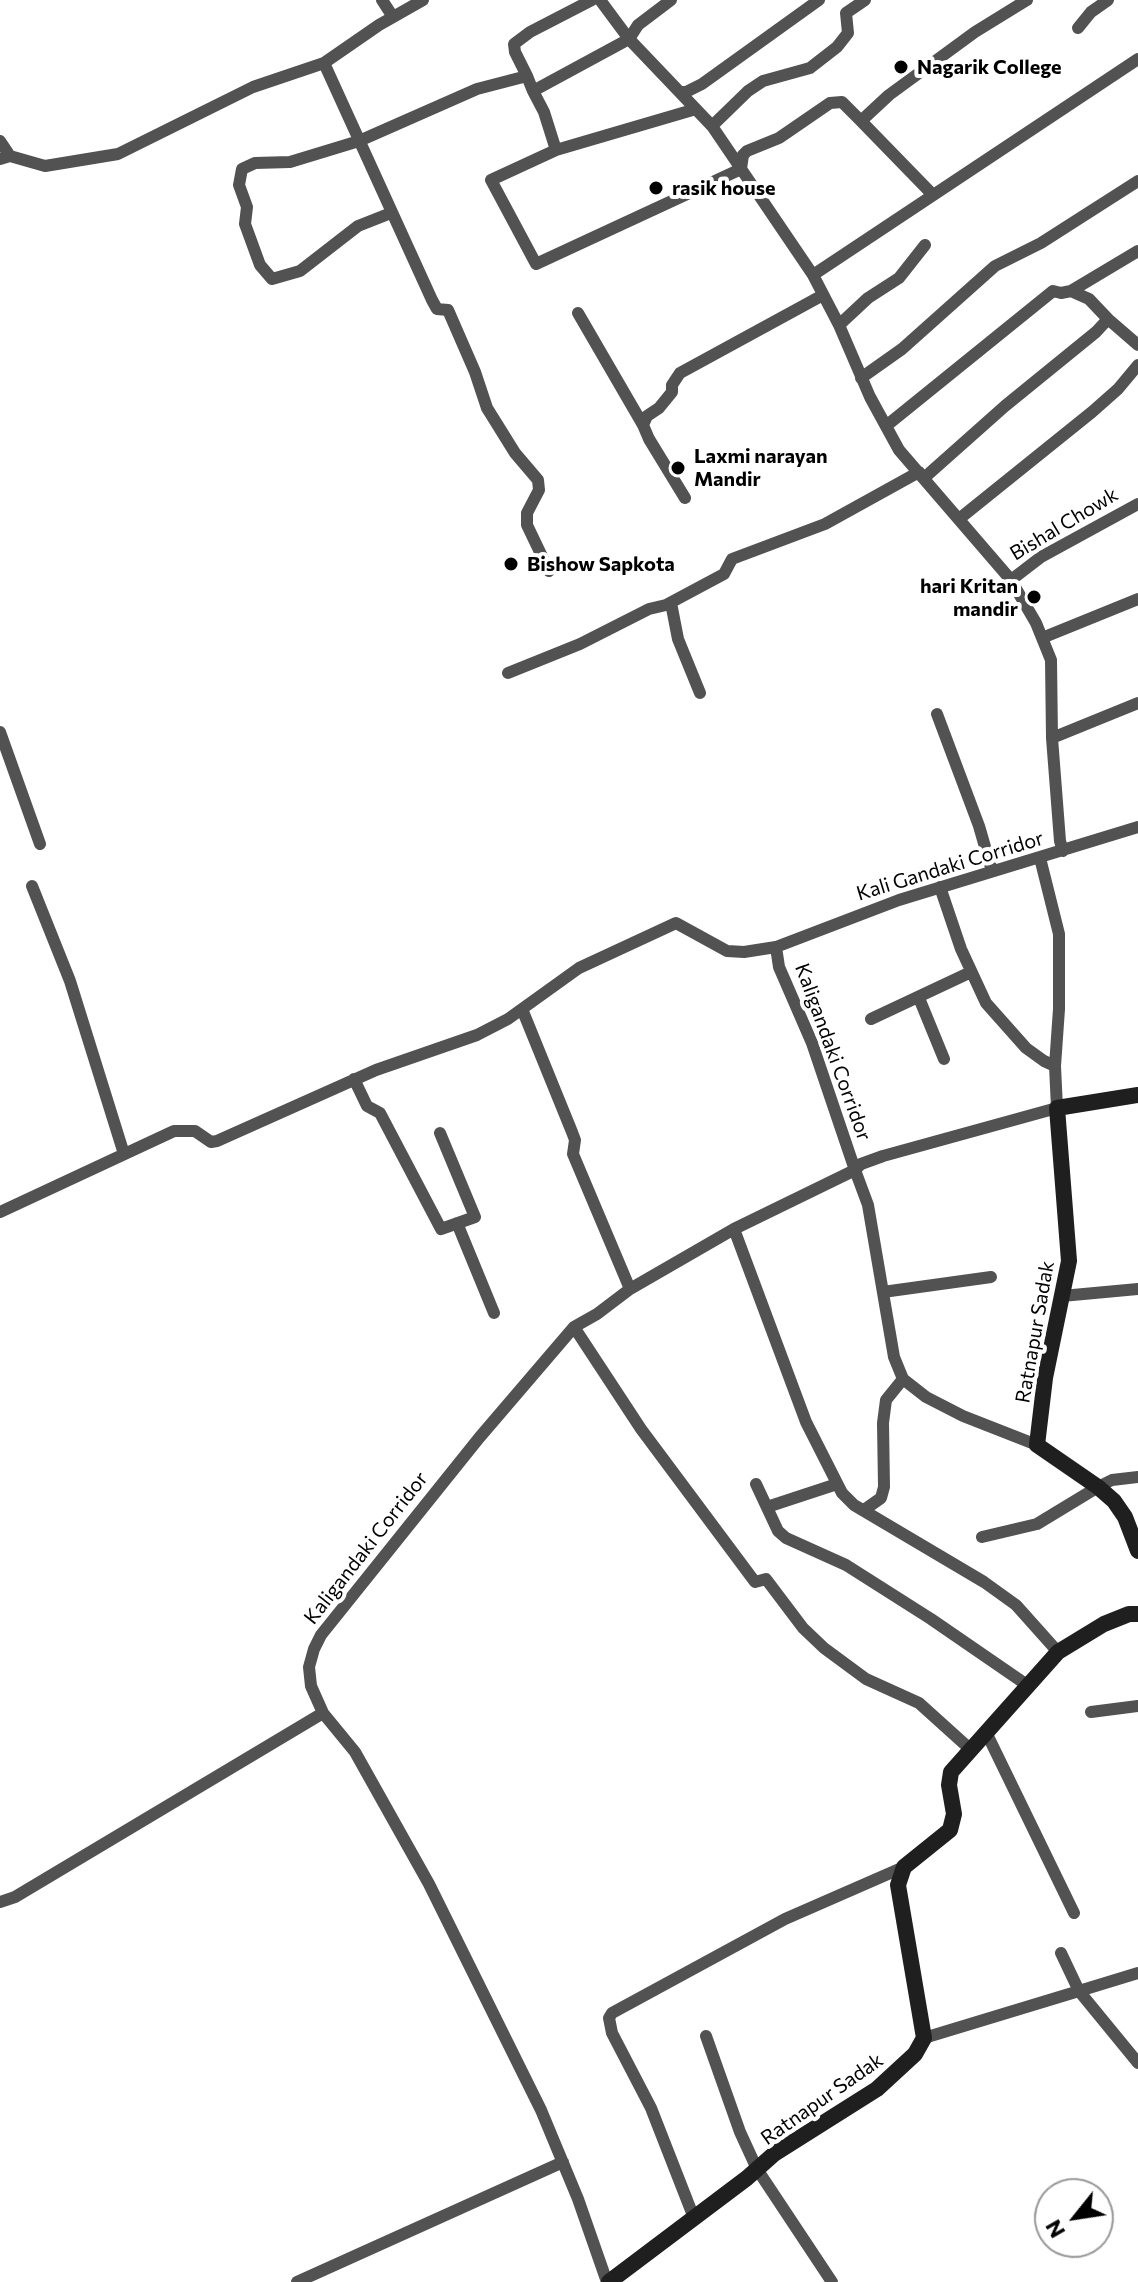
<!DOCTYPE html>
<html>
<head>
<meta charset="utf-8">
<style>
	body { margin:0 }
	#map { position:relative; width:1138px; height:2282px; overflow:hidden; background:#fff; font-family:Commissioner,sans-serif }
	canvas { display:block }
	.north { position:absolute; left:1034px; top:2178px; width:80px; height:80px; box-sizing:border-box; background:#fff; border:2px solid #999; border-radius:50%; rotate:240deg; font-size:22px; font-weight:700; line-height:32px; text-align:center; color:#000 }
	.north::after { content:''; display:block; margin:auto; width:28px; height:36px; background:#000; clip-path:polygon(50% 0,100% 100%,50% 72%,0 100%) }
</style>
</head>
<body>
<div id="map">
<canvas width="1138" height="2282"></canvas>
<div class="north">N</div>
</div>
<script>
const ctx = document.querySelector('canvas').getContext('2d');
ctx.lineJoin = 'round';
const poly = rows => new Path2D(rows.map(r => 'M' + r).join(''));
function strokePath(path, color, width, dash) { ctx.strokeStyle = color; ctx.lineWidth = width; ctx.lineCap = dash ? 'butt' : 'round'; ctx.setLineDash(dash || []); ctx.stroke(path); }
function write(font, color, halo, rows, align = 'center') {
  ctx.font = font + ' Commissioner,sans-serif'; ctx.lineWidth = 8; ctx.setLineDash([]); ctx.textBaseline = 'middle'; ctx.strokeStyle = halo; ctx.fillStyle = color; for (const [text, x, y, turn = 0] of rows) {
    ctx.save(); ctx.translate(x, y); ctx.rotate((+turn || 0) * Math.PI / 180); ctx.textAlign = isNaN(turn) ? turn : align; if (halo) ctx.strokeText(text, 0, 0); ctx.fillText(text, 0, 0); ctx.restore();
  }
}
strokePath(poly([
	[382,0,393,17],
	[600,0,629,39,712,126,813,275,839,325,870,397,899,450,1011,580,1036,623,1051,660,1052,738,1060,841,1063,851],
	[1078,28,1091,12,1108,0],
	[324,63,432,300,437,309,448,310,475,372,487,408,515,453,538,480,539,490,527,513,527,525,549,571],
	[527,76,515,52,514,44,530,32,592,0],
	[533,91,544,112,556,150,491,180,536,264,741,169,743,155,747,151,779,138,830,103,842,102,861,121,889,95,975,32,1027,0],
	[681,92,686,92,702,84,819,0],
	[861,121,933,195],
	[712,126,748,91,763,81,810,68,837,47,848,33,846,13,865,0],
	[0,141,10,156],
	[556,150,696,109],
	[0,159,10,156,45,166,118,154,253,87,324,63,379,25,423,0],
	[391,213,358,226,300,271,272,279,260,265,245,224,247,207,239,185,242,169,255,163,290,162,359,141,477,89,527,76,533,91,629,39,638,25,671,0],
	[813,275,1138,59],
	[1071,291,1089,299,1108,319],
	[578,313,643,425],
	[839,325,868,298,899,278,925,245],
	[861,378,902,349,995,266,1041,243,1138,181],
	[886,426,1053,291,1061,293,1071,291,1138,251],
	[924,478,1005,406,1096,332,1108,319,1138,345],
	[685,498,649,439,643,425,647,416,659,408,672,392,672,385,680,373,823,295],
	[959,519,1092,412,1118,389,1138,365],
	[1011,580,1041,557,1138,504],
	[671,603,678,639,700,693],
	[1042,638,1138,599],
	[508,673,580,644,649,609,666,605,724,574,732,559,825,524,919,472],
	[937,714,979,826,992,871],
	[0,732,40,844],
	[1052,738,1138,703],
	[32,886,70,981,124,1154],
	[940,887,961,949,986,1003,1026,1048,1044,1061,1055,1066],
	[919,998,944,1059],
	[522,1009,572,1132,575,1140,573,1154,630,1289],
	[871,1019,971,972],
	[354,1079,367,1106,380,1113,441,1229,475,1217,440,1133],
	[0,1212,174,1131,195,1131,211,1142,217,1141,376,1070,477,1035,508,1019,579,968,676,923,727,951,744,952,776,947,899,900,1138,827],
	[457,1223,494,1313],
	[734,1229,806,1422,842,1493,854,1505,984,1582,1016,1605,1058,1652],
	[883,1292,991,1277],
	[1062,1296,1138,1289],
	[574,1327,641,1429,755,1582,766,1579,803,1628,824,1648,866,1679,919,1703,970,1749],
	[1037,1445,963,1416,926,1397,903,1379,894,1357,868,1205,855,1170,861,1164,883,1156,1057,1108,1055,1066,1059,1009,1059,934,1040,858],
	[756,1484,778,1531,786,1538,846,1565,931,1619,1027,1685],
	[767,1507,837,1484],
	[864,1510,881,1498,884,1487,883,1423,886,1400,903,1379],
	[982,1537,1037,1524,1098,1487,1112,1480,1138,1477],
	[1091,1712,1138,1706],
	[986,1732,1074,1913],
	[0,1902,15,1897,323,1713],
	[1061,1953,1079,1991,1138,1973],
	[706,2036,740,2132,757,2169,832,2282],
	[924,2038,1079,1991,1138,2063],
	[694,2218,651,2108,612,2033,609,2018,612,2013,785,1919,904,1867],
	[297,2282,563,2162],
	[607,2282,578,2199,541,2110,429,1884,355,1752,323,1713,311,1686,309,1667,314,1649,321,1635,479,1438,574,1327,597,1314,630,1289,734,1229,855,1170,812,1043,779,967,776,947]
]), '#525252', 12);
strokePath(poly([
	[1138,1095,1057,1108,1069,1261,1045,1378,1037,1445,1098,1487,1114,1501,1125,1517,1138,1551],
	[609,2282,747,2178,774,2154,877,2089,915,2054,924,2038,898,1885,904,1867,950,1830,954,1814,949,1785,951,1772,1058,1652,1104,1624,1129,1614,1138,1614]
]), '#1f1f1f', 16);
for (const [x, y, r, color] of [
	[901,67,8,"#000"],
	[656,188,8,"#000"],
	[678,468,8,"#000"],
	[511,564,8,"#000"],
	[1034,597,8,"#000"]
]) { const dot = new Path2D(); dot.arc(x, y, r, 0, 2 * Math.PI); ctx.fillStyle = color; ctx.fill(dot); strokePath(dot, '#fff', 3); }
write('bold 20px', '#000', '#fff', [
	["Nagarik College",917,67],
	["rasik house",672,188],
	["Laxmi narayan",694,456],
	["Mandir",694,479],
	["Bishow Sapkota",527,564],
	["hari Kritan",1018,586,"right"],
	["mandir",1018,609,"right"]
], 'left');
write('20px', '#000', '#fff', [
	["Bishal Chowk",1064,524,-31],
	["Kali Gandaki Corridor",950,866,-17],
	["Kaligandaki Corridor",833,1052,70],
	["Ratnapur Sadak",1035,1332,-80],
	["Kaligandaki Corridor",366,1548,-52],
	["Ratnapur Sadak",822,2099,-35]
]);
</script>
</body>
</html>
